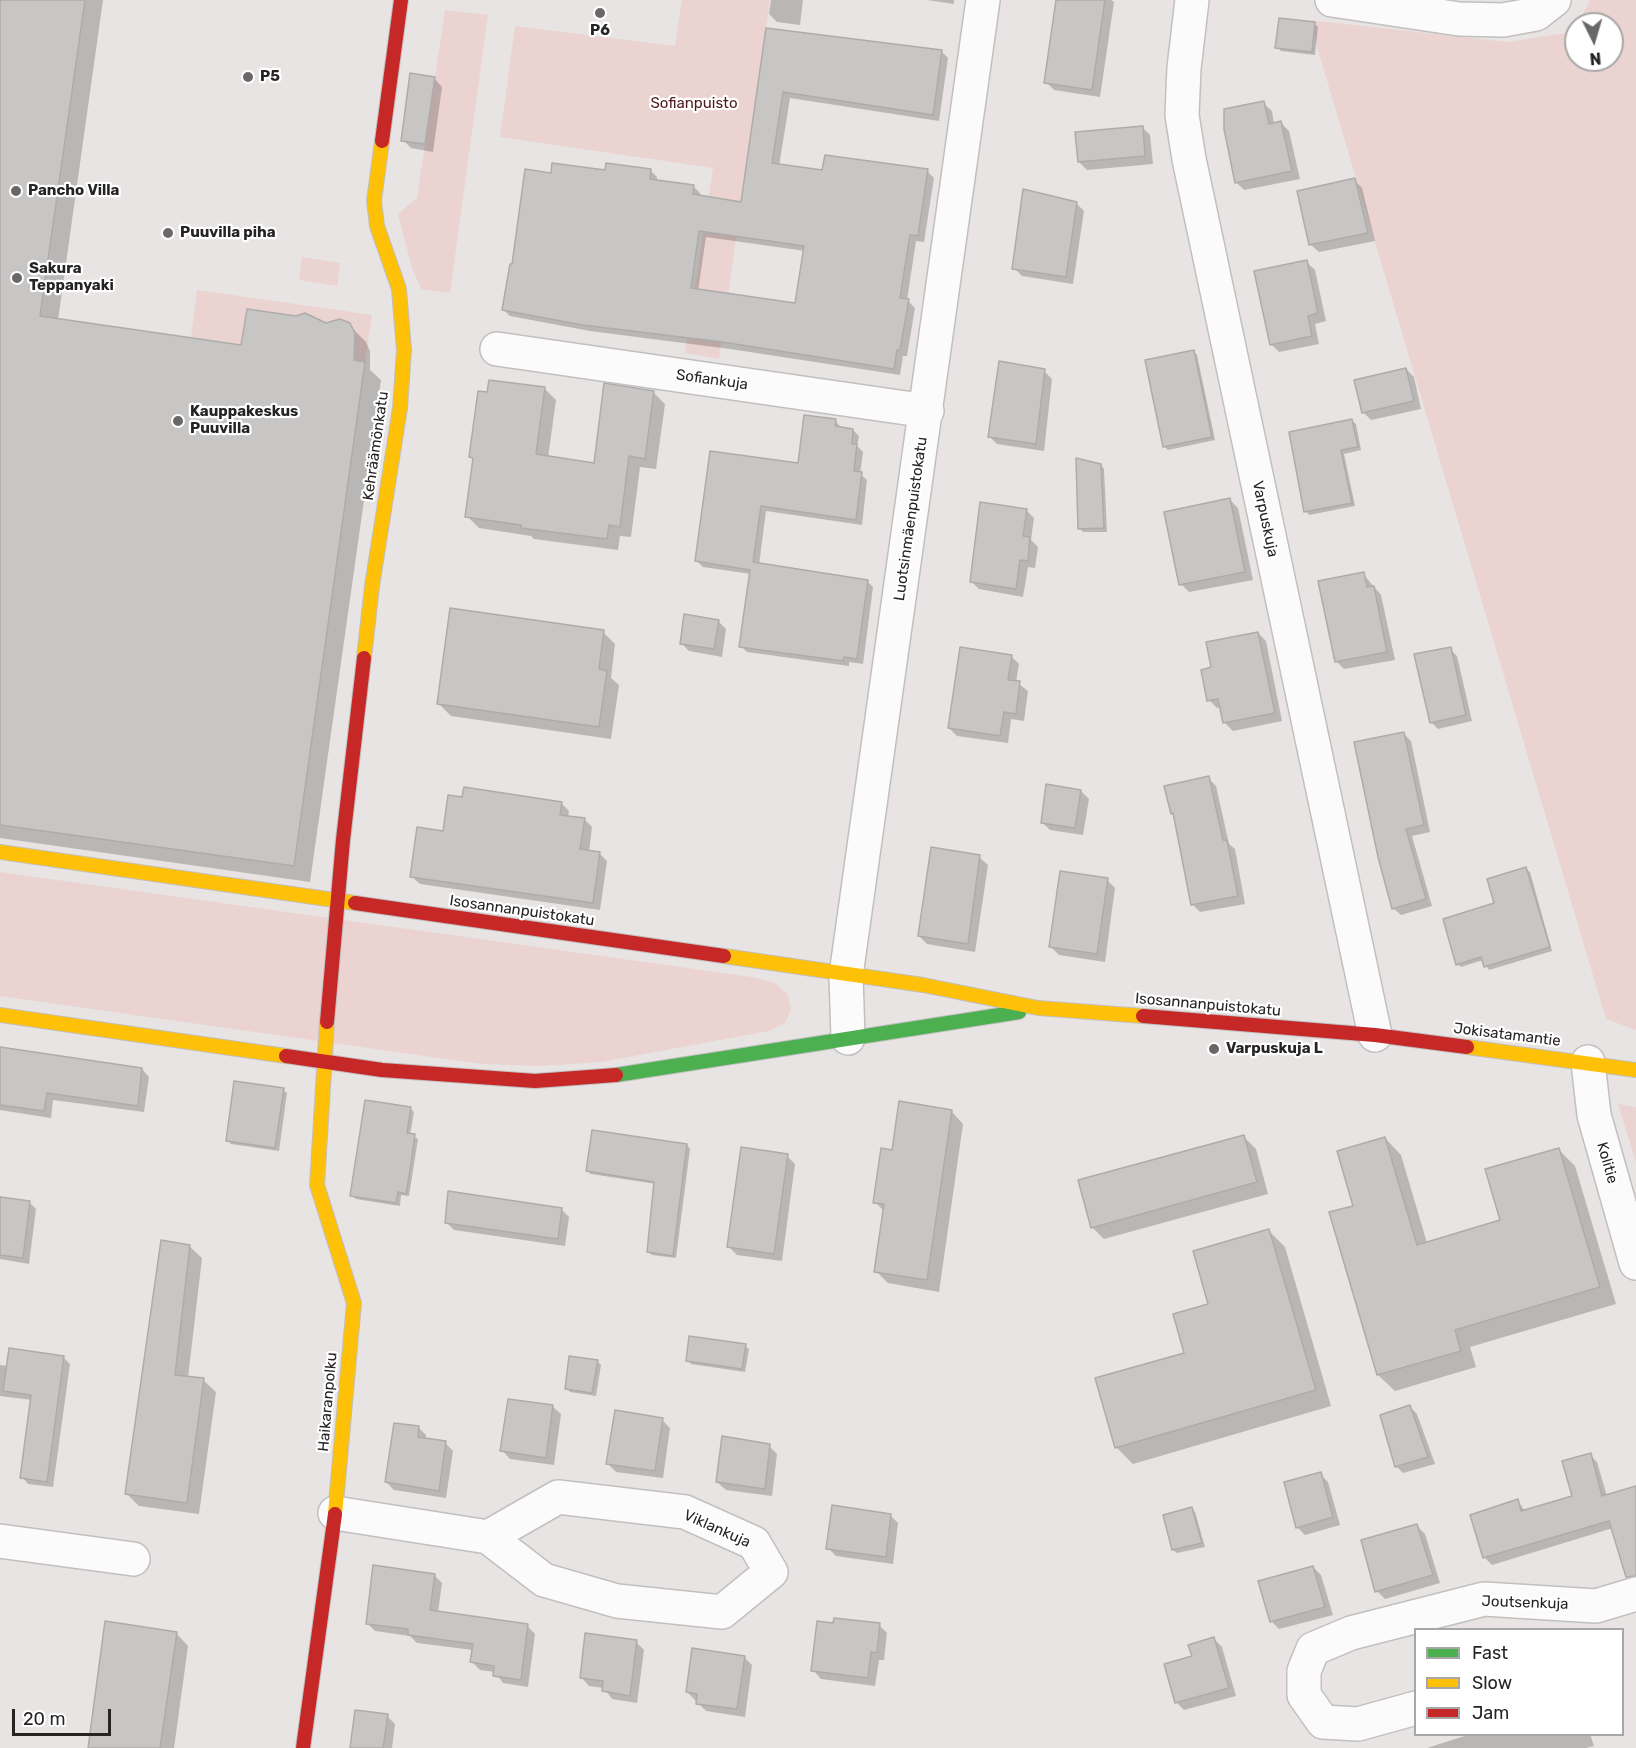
<!DOCTYPE html>
<html>
<head>
<meta charset="utf-8">
<style>
	body { margin:0 }
	#map { position:relative; width:1636px; height:1748px; overflow:hidden; background:#e8e4e4; font-family:Rubik,sans-serif }
	canvas { display:block }
	.legend { position:absolute; left:1414px; top:1628px; width:210px; height:108px; box-sizing:border-box; background:#fff; border:2px solid #a8a7a7; margin:0; padding:8px 10px; list-style:none; font-size:18px; color:#262423 }
	.legend li { display:flex; align-items:center; gap:12px; height:30px }
	.legend b { width:30px; border:2px solid #a8a7a7 }
	.north { position:absolute; left:1564px; top:12px; width:60px; height:60px; box-sizing:border-box; background:#fff; border:2px solid #a8a7a7; border-radius:50%; rotate:175deg; font-size:16px; font-weight:700; line-height:24px; text-align:center; color:#262423 }
	.north::after { content:''; display:block; margin:auto; width:21px; height:27px; background:#6a6767; clip-path:polygon(50% 0,100% 100%,50% 72%,0 100%) }
	.scale { position:absolute; left:12px; top:1709px; width:99px; height:27px; box-sizing:border-box; border:3px solid #262423; border-top:0; padding-left:8px; font-size:18px; line-height:21px; white-space:nowrap; color:#262423; -webkit-text-stroke:4px #fff; paint-order:stroke }
</style>
</head>
<body>
<div id="map">
<canvas width="1636" height="1748"></canvas>
<ul class="legend">
<li><b style="height:8px;background:#4caf50"></b>Fast</li>
<li><b style="height:8px;background:#ffc107"></b>Slow</li>
<li><b style="height:8px;background:#c62828"></b>Jam</li>
</ul>
<div class="north">N</div>
<div class="scale">20 m</div>
</div>
<script>
const ctx = document.querySelector('canvas').getContext('2d');
ctx.lineJoin = 'round';
function paint(path, color) { ctx.fillStyle = color; ctx.fill(path, 'evenodd'); }
const poly = rows => new Path2D(rows.map(r => 'M' + r).join(''));
function strokePath(path, color, width, dash) { ctx.strokeStyle = color; ctx.lineWidth = width; ctx.lineCap = dash ? 'butt' : 'round'; ctx.setLineDash(dash || []); ctx.stroke(path); }
function write(font, color, halo, rows, align = 'center') {
  ctx.font = font + ' Rubik,sans-serif'; ctx.lineWidth = 4.5; ctx.setLineDash([]); ctx.textBaseline = 'middle'; ctx.strokeStyle = halo; ctx.fillStyle = color; for (const [text, x, y, turn = 0] of rows) {
    ctx.save(); ctx.translate(x, y); ctx.rotate((+turn || 0) * Math.PI / 180); ctx.textAlign = isNaN(turn) ? turn : align; if (halo) ctx.strokeText(text, 0, 0); ctx.fillText(text, 0, 0); ctx.restore();
  }
}
paint(poly([
	[682,0,770,0,719,359,685,353,713,168,500,137,515,26,675,46],
	[1590,0,1636,0,1636,1030,1606,1019,1309,20,1507,42,1573,32,1576,27,1576,60,1612,60,1612,24,1578,24],
	[445,10,488,15,450,293,421,289,412,268,398,214,417,198],
	[302,257,340,263,337,286,299,280],
	[197,290,372,315,365,362,191,337],
	[0,872,752,977,775,983,788,995,791,1010,785,1023,769,1031,601,1062,542,1066,481,1064,0,996],
	[1618,1104,1636,1107,1636,1162]
]), '#ebd3d1');
paint(poly([
	[0,0,103,0,58,320,243,346,326,324,349,325,366,342,370,351,370,370,381,380,310,882,0,838],
	[771,0,803,0,800,25,777,22,769,14],
	[927,0,954,0,954,4],
	[1058,0,1111,0,1114,2,1100,97,1054,90,1046,82],
	[1315,24,1318,27,1315,55,1281,51,1277,47],
	[768,28,942,52,948,58,939,121,790,98,779,166,824,172,927,171,934,178,924,242,916,241,907,300,915,308,907,356,903,356,900,375,730,349,590,331,510,316,504,310,513,266,552,175,650,170,657,177,657,181,693,186,700,193,699,197,743,203],
	[706,237,805,251,797,304,698,291],
	[434,78,442,87,433,152,411,148,403,140],
	[1263,103,1272,111,1274,124,1281,123,1289,131,1300,179,1244,190,1236,182],
	[1142,127,1150,135,1153,164,1087,170,1079,162],
	[1354,180,1362,188,1375,241,1319,252,1310,244],
	[1076,203,1084,211,1073,284,1022,276,1014,268],
	[1306,262,1315,270,1326,321,1315,324,1319,344,1279,352,1271,344],
	[1193,351,1197,355,1215,440,1168,450,1164,446],
	[1406,369,1414,377,1421,409,1371,420,1363,412],
	[1044,371,1052,379,1044,451,997,444,989,436],
	[545,389,556,400,548,458,595,465,653,392,665,404,656,469,640,467,631,537,620,536,618,550,534,539,531,536,479,528,467,516,474,460,471,457,488,393],
	[835,420,841,428,853,430,859,436,857,446,863,452,860,474,867,480,862,525,766,511,759,565,867,581,873,587,863,664,849,662,849,666,747,652,741,646,751,574,703,567,697,561,799,465],
	[1352,421,1356,424,1361,450,1344,454,1355,506,1309,515,1306,511],
	[1101,465,1104,469,1107,532,1083,532,1079,528],
	[1230,500,1238,508,1253,580,1189,592,1181,584],
	[1026,510,1034,518,1031,540,1038,547,1035,568,1028,567,1023,597,979,589,971,581],
	[1363,574,1381,595,1395,660,1344,669,1336,661],
	[718,621,726,629,722,657,689,651,681,643],
	[603,632,615,644,611,678,619,685,611,739,451,716,439,704],
	[1258,633,1266,641,1282,721,1233,731,1225,723,1222,707,1217,708,1209,700,1213,668],
	[1450,649,1457,656,1472,721,1438,729,1431,722],
	[1011,656,1019,664,1016,682,1028,691,1024,721,1011,719,1008,743,957,736,949,728],
	[1404,734,1411,741,1430,832,1412,836,1432,906,1401,915,1393,908],
	[1208,778,1216,786,1229,844,1235,849,1245,904,1200,912,1192,904,1175,816,1172,813],
	[1081,791,1089,799,1083,835,1050,830,1042,822],
	[561,803,569,811,568,817,584,819,592,827,589,852,599,853,607,861,600,910,420,884,411,876,444,833],
	[979,857,988,865,975,952,927,944,919,936],
	[1526,869,1530,872,1552,951,1489,970,1483,960,1461,967,1458,964,1496,904],
	[1107,880,1115,888,1105,962,1059,955,1051,947],
	[0,1048,142,1069,149,1077,144,1112,53,1100,51,1118,0,1110],
	[283,1090,287,1093,279,1151,231,1144,227,1140],
	[410,1108,414,1112,410,1135,418,1139,409,1196,401,1195,400,1206,356,1199,352,1195],
	[951,1111,963,1124,939,1292,888,1283,876,1271,884,1211,875,1202,893,1152],
	[1243,1136,1256,1149,1268,1194,1104,1239,1092,1227],
	[1385,1138,1401,1155,1427,1243,1502,1221,1559,1150,1575,1166,1616,1304,1470,1347,1476,1367,1395,1391,1378,1375,1355,1207],
	[687,1145,690,1149,676,1258,652,1255,648,1251,656,1184,591,1174,587,1171],
	[787,1156,795,1164,782,1261,737,1255,729,1247],
	[0,1198,29,1202,36,1209,29,1264,0,1259],
	[561,1209,569,1217,565,1246,454,1230,446,1222],
	[1269,1231,1285,1247,1331,1406,1133,1464,1116,1447,1185,1354,1210,1305],
	[189,1246,202,1258,188,1378,203,1380,216,1392,199,1514,139,1506,127,1494],
	[745,1346,749,1349,745,1372,691,1364,688,1360],
	[10,1350,64,1358,70,1364,53,1487,28,1484,22,1477,32,1400,0,1396,0,1365,8,1366],
	[597,1361,601,1365,596,1396,570,1392,567,1388],
	[552,1406,561,1414,554,1465,510,1459,502,1450],
	[1410,1407,1417,1414,1435,1464,1403,1473,1396,1466],
	[662,1420,670,1428,663,1478,616,1472,608,1464],
	[418,1427,426,1435,426,1439,445,1443,453,1451,446,1498,394,1490,386,1482],
	[769,1446,777,1454,772,1496,726,1490,717,1482],
	[1590,1455,1597,1462,1607,1496,1636,1488,1636,1556,1613,1528,1492,1565,1485,1558,1472,1516,1518,1501,1525,1511,1574,1497],
	[1320,1474,1328,1482,1340,1525,1305,1535,1297,1527],
	[1192,1509,1195,1512,1205,1547,1177,1553,1173,1550],
	[890,1515,898,1523,893,1564,836,1556,828,1548],
	[1417,1526,1425,1534,1440,1583,1385,1599,1377,1591],
	[1313,1567,1321,1575,1333,1615,1279,1629,1271,1621],
	[434,1575,442,1583,438,1613,527,1626,535,1634,528,1687,503,1683,495,1672,480,1670,472,1662,473,1650,417,1643,410,1636,375,1631,367,1623],
	[879,1625,887,1633,884,1660,879,1660,875,1686,821,1679,813,1670],
	[176,1633,188,1646,174,1748,89,1748],
	[1214,1639,1222,1647,1236,1696,1184,1710,1176,1702,1194,1658],
	[636,1642,644,1650,637,1703,612,1699,604,1688,589,1686,581,1677],
	[744,1657,752,1665,745,1717,706,1711,687,1692],
	[387,1716,395,1724,392,1748,353,1748],
	[1471,1734,1590,1734,1594,1746,1586,1748,1427,1748]
]), '#0003');
const building = poly([
	[0,0,85,0,40,316,241,345,247,309,296,316,305,313,326,323,340,319,350,323,355,333,354,360,365,362,294,866,0,825,0,0],
	[1056,0,1105,0,1092,90,1044,83,1056,0],
	[1279,18,1315,22,1312,52,1275,48,1279,18],
	[766,28,942,50,933,115,783,92,772,163,822,170,825,155,928,169,918,236,910,235,900,298,909,299,900,350,897,350,894,369,722,342,582,325,502,310,510,264,512,264,525,169,551,173,552,163,605,170,606,163,651,169,650,179,694,185,693,194,741,202,766,28],
	[699,231,804,246,795,303,691,288,699,231],
	[410,73,435,77,425,144,401,141,410,73],
	[1264,101,1269,124,1281,121,1292,171,1235,183,1224,129,1224,109,1264,101],
	[1143,126,1145,156,1078,162,1075,132,1143,126],
	[1355,178,1368,233,1309,245,1297,191,1355,178],
	[1023,189,1077,202,1066,277,1012,269,1023,189],
	[1307,260,1318,313,1308,316,1312,336,1270,345,1254,271,1307,260],
	[1194,350,1212,437,1163,447,1145,360,1194,350],
	[999,361,1045,369,1036,444,988,437,999,361],
	[1406,368,1414,401,1362,413,1354,380,1406,368],
	[489,380,545,387,536,454,594,463,604,383,654,391,645,459,629,456,620,527,609,525,607,539,521,528,521,525,465,517,473,458,469,457,478,391,487,392,489,380],
	[804,415,836,419,835,426,853,429,852,444,857,444,854,471,862,472,856,520,761,506,753,562,868,580,857,659,844,657,843,661,739,647,750,570,695,561,710,451,798,463,804,415],
	[1352,419,1358,447,1341,450,1352,503,1304,512,1289,432,1352,419],
	[1076,458,1101,464,1104,528,1078,529,1076,458],
	[1230,498,1245,572,1179,585,1164,512,1230,498],
	[980,502,1027,509,1023,536,1030,537,1028,561,1020,560,1016,589,970,582,980,502],
	[1364,572,1367,587,1374,586,1387,652,1335,662,1318,581,1364,572],
	[450,608,604,630,599,669,607,671,599,727,437,704,450,608],
	[684,614,719,620,714,649,680,644,684,614],
	[1258,632,1275,713,1223,723,1218,699,1207,701,1201,670,1211,667,1206,642,1258,632],
	[960,647,1012,655,1008,680,1020,681,1016,714,1004,712,1000,736,948,728,960,647],
	[1451,647,1466,715,1430,723,1414,654,1451,647],
	[1404,732,1424,825,1406,829,1426,899,1392,909,1378,857,1354,742,1404,732],
	[1209,776,1223,840,1227,840,1238,896,1191,905,1173,813,1171,814,1164,786,1209,776],
	[1046,784,1081,790,1075,828,1041,823,1046,784],
	[464,787,562,802,560,815,585,818,580,849,600,852,593,903,410,877,417,827,443,831,448,795,462,797,464,787],
	[931,847,980,855,968,944,918,936,931,847],
	[1526,867,1550,947,1484,967,1481,957,1456,965,1443,919,1494,903,1487,879,1526,867],
	[1060,871,1108,878,1097,954,1049,947,1060,871],
	[0,1047,142,1068,138,1106,47,1093,44,1111,0,1105,0,1047],
	[234,1081,284,1088,275,1148,226,1141,234,1081],
	[365,1100,411,1107,407,1133,415,1134,410,1171,406,1194,398,1192,396,1203,350,1196,365,1100],
	[899,1101,952,1110,927,1280,874,1272,884,1204,873,1203,881,1148,892,1150,899,1101],
	[592,1130,687,1144,673,1256,647,1252,654,1182,586,1171,592,1130],
	[1244,1135,1257,1182,1091,1228,1078,1180,1244,1135],
	[1385,1137,1417,1245,1500,1220,1485,1169,1559,1148,1600,1287,1455,1330,1461,1351,1377,1375,1329,1212,1353,1206,1337,1151,1385,1137],
	[741,1147,788,1154,774,1254,727,1247,741,1147],
	[448,1191,562,1208,558,1239,445,1223,448,1191],
	[0,1197,30,1201,23,1258,0,1255,0,1197],
	[1269,1229,1316,1390,1115,1448,1095,1378,1184,1353,1173,1314,1208,1304,1193,1251,1269,1229],
	[161,1240,190,1245,175,1375,204,1378,187,1503,125,1494,161,1240],
	[689,1336,746,1344,742,1369,686,1361,689,1336],
	[9,1348,64,1356,47,1482,20,1478,31,1395,3,1391,9,1348],
	[569,1356,598,1360,592,1393,565,1389,569,1356],
	[508,1399,553,1405,546,1458,500,1451,508,1399],
	[1410,1405,1428,1457,1395,1467,1380,1415,1410,1405],
	[615,1410,663,1418,655,1471,606,1464,615,1410],
	[394,1423,419,1426,418,1437,446,1441,439,1491,385,1482,394,1423],
	[722,1436,770,1444,765,1489,716,1482,722,1436],
	[1591,1453,1602,1496,1636,1486,1636,1576,1626,1577,1609,1521,1483,1558,1470,1515,1518,1499,1521,1511,1572,1496,1562,1461,1591,1453],
	[1321,1472,1333,1517,1296,1528,1284,1482,1321,1472],
	[832,1505,891,1514,886,1557,826,1549,832,1505],
	[1192,1507,1202,1543,1172,1550,1163,1515,1192,1507],
	[1417,1524,1433,1575,1375,1592,1361,1540,1417,1524],
	[373,1565,435,1574,430,1610,528,1624,521,1680,493,1676,494,1666,470,1662,473,1644,408,1635,408,1629,366,1624,373,1565],
	[1313,1566,1325,1607,1270,1622,1258,1581,1313,1566],
	[834,1618,880,1623,877,1653,871,1652,868,1678,811,1671,817,1621,833,1623,834,1618],
	[105,1621,177,1632,160,1748,88,1748,105,1621],
	[585,1633,637,1640,630,1696,602,1691,603,1681,580,1678,585,1633],
	[1214,1637,1229,1688,1175,1703,1164,1664,1192,1656,1188,1645,1214,1637],
	[692,1648,745,1656,737,1709,696,1704,697,1694,686,1692,692,1648],
	[355,1710,388,1714,383,1748,350,1748,355,1710]
]);
paint(building, '#c8c5c5');
strokePath(building, '#aeabab', 1.5);
const street = poly([
	[1192,0,1184,68,1182,115,1189,159,1375,1035],
	[1332,0,1459,19,1503,20,1536,14,1554,0],
	[497,349,927,411],
	[848,1038,846,975,983,0],
	[1588,1062,1594,1115,1636,1263],
	[335,1513,488,1537,544,1580,617,1601,722,1612,771,1572,754,1543,685,1512,558,1497,488,1537],
	[0,1541,133,1559],
	[1416,1708,1358,1724,1323,1722,1304,1695,1304,1671,1313,1649,1351,1633,1484,1599,1596,1606,1636,1594]
]);
const fast = poly([
	[616,1075,1019,1012]
]);
const slow = poly([
	[364,658,372,586,400,408,404,350,399,289,377,226,374,201,382,141],
	[0,852,355,903],
	[724,956,923,985,1038,1008,1143,1016],
	[0,1015,286,1056],
	[327,1022,317,1185,354,1303,335,1514],
	[1467,1047,1636,1070]
]);
const jam = poly([
	[382,141,401,0],
	[355,903,724,956],
	[1143,1016,1375,1035,1467,1047],
	[327,1022,343,840,364,658],
	[286,1056,382,1070,535,1081,616,1075],
	[303,1748,335,1514]
]);
strokePath(street, '#c2bfbf', 36);
strokePath(fast, '#c2bfbf', 16);
strokePath(slow, '#c2bfbf', 16);
strokePath(jam, '#c2bfbf', 16);
strokePath(street, '#fcfbfb', 33);
strokePath(fast, '#4caf50', 14);
strokePath(slow, '#ffc107', 14);
strokePath(jam, '#c62828', 14);
for (const [x, y, r, color] of [
	[600,13,6,"#6a6767"],
	[248,77,6,"#6a6767"],
	[16,191,6,"#6a6767"],
	[168,233,6,"#6a6767"],
	[17,278,6,"#6a6767"],
	[178,421,6,"#6a6767"],
	[1214,1049,6,"#6a6767"]
]) { const dot = new Path2D(); dot.arc(x, y, r, 0, 2 * Math.PI); ctx.fillStyle = color; ctx.fill(dot); strokePath(dot, '#fff', 2); }
write('bold 15px', '#262423', '#fff', [
	["P6",600,31,"center"],
	["P5",260,77],
	["Pancho Villa",28,191],
	["Puuvilla piha",180,233],
	["Sakura",29,269],
	["Teppanyaki",29,286],
	["Kauppakeskus",190,412],
	["Puuvilla",190,429],
	["Varpuskuja L",1226,1049]
], 'left');
write('15px', '#511b1c', '#fff', [
	["Sofianpuisto",694,104]
]);
write('15px', '#262423', '#fff', [
	["Sofiankuja",712,380,8],
	["Kehräämönkatu",376,446,-82],
	["Luotsinmäenpuistokatu",911,519,-82],
	["Varpuskuja",1265,519,78],
	["Isosannanpuistokatu",522,911,8],
	["Isosannanpuistokatu",1208,1005,5],
	["Jokisatamantie",1507,1035,7],
	["Kolitie",1607,1163,74],
	["Haikaranpolku",328,1402,-85],
	["Viklankuja",717,1529,24],
	["Joutsenkuja",1525,1603,2]
]);
</script>
</body>
</html>
